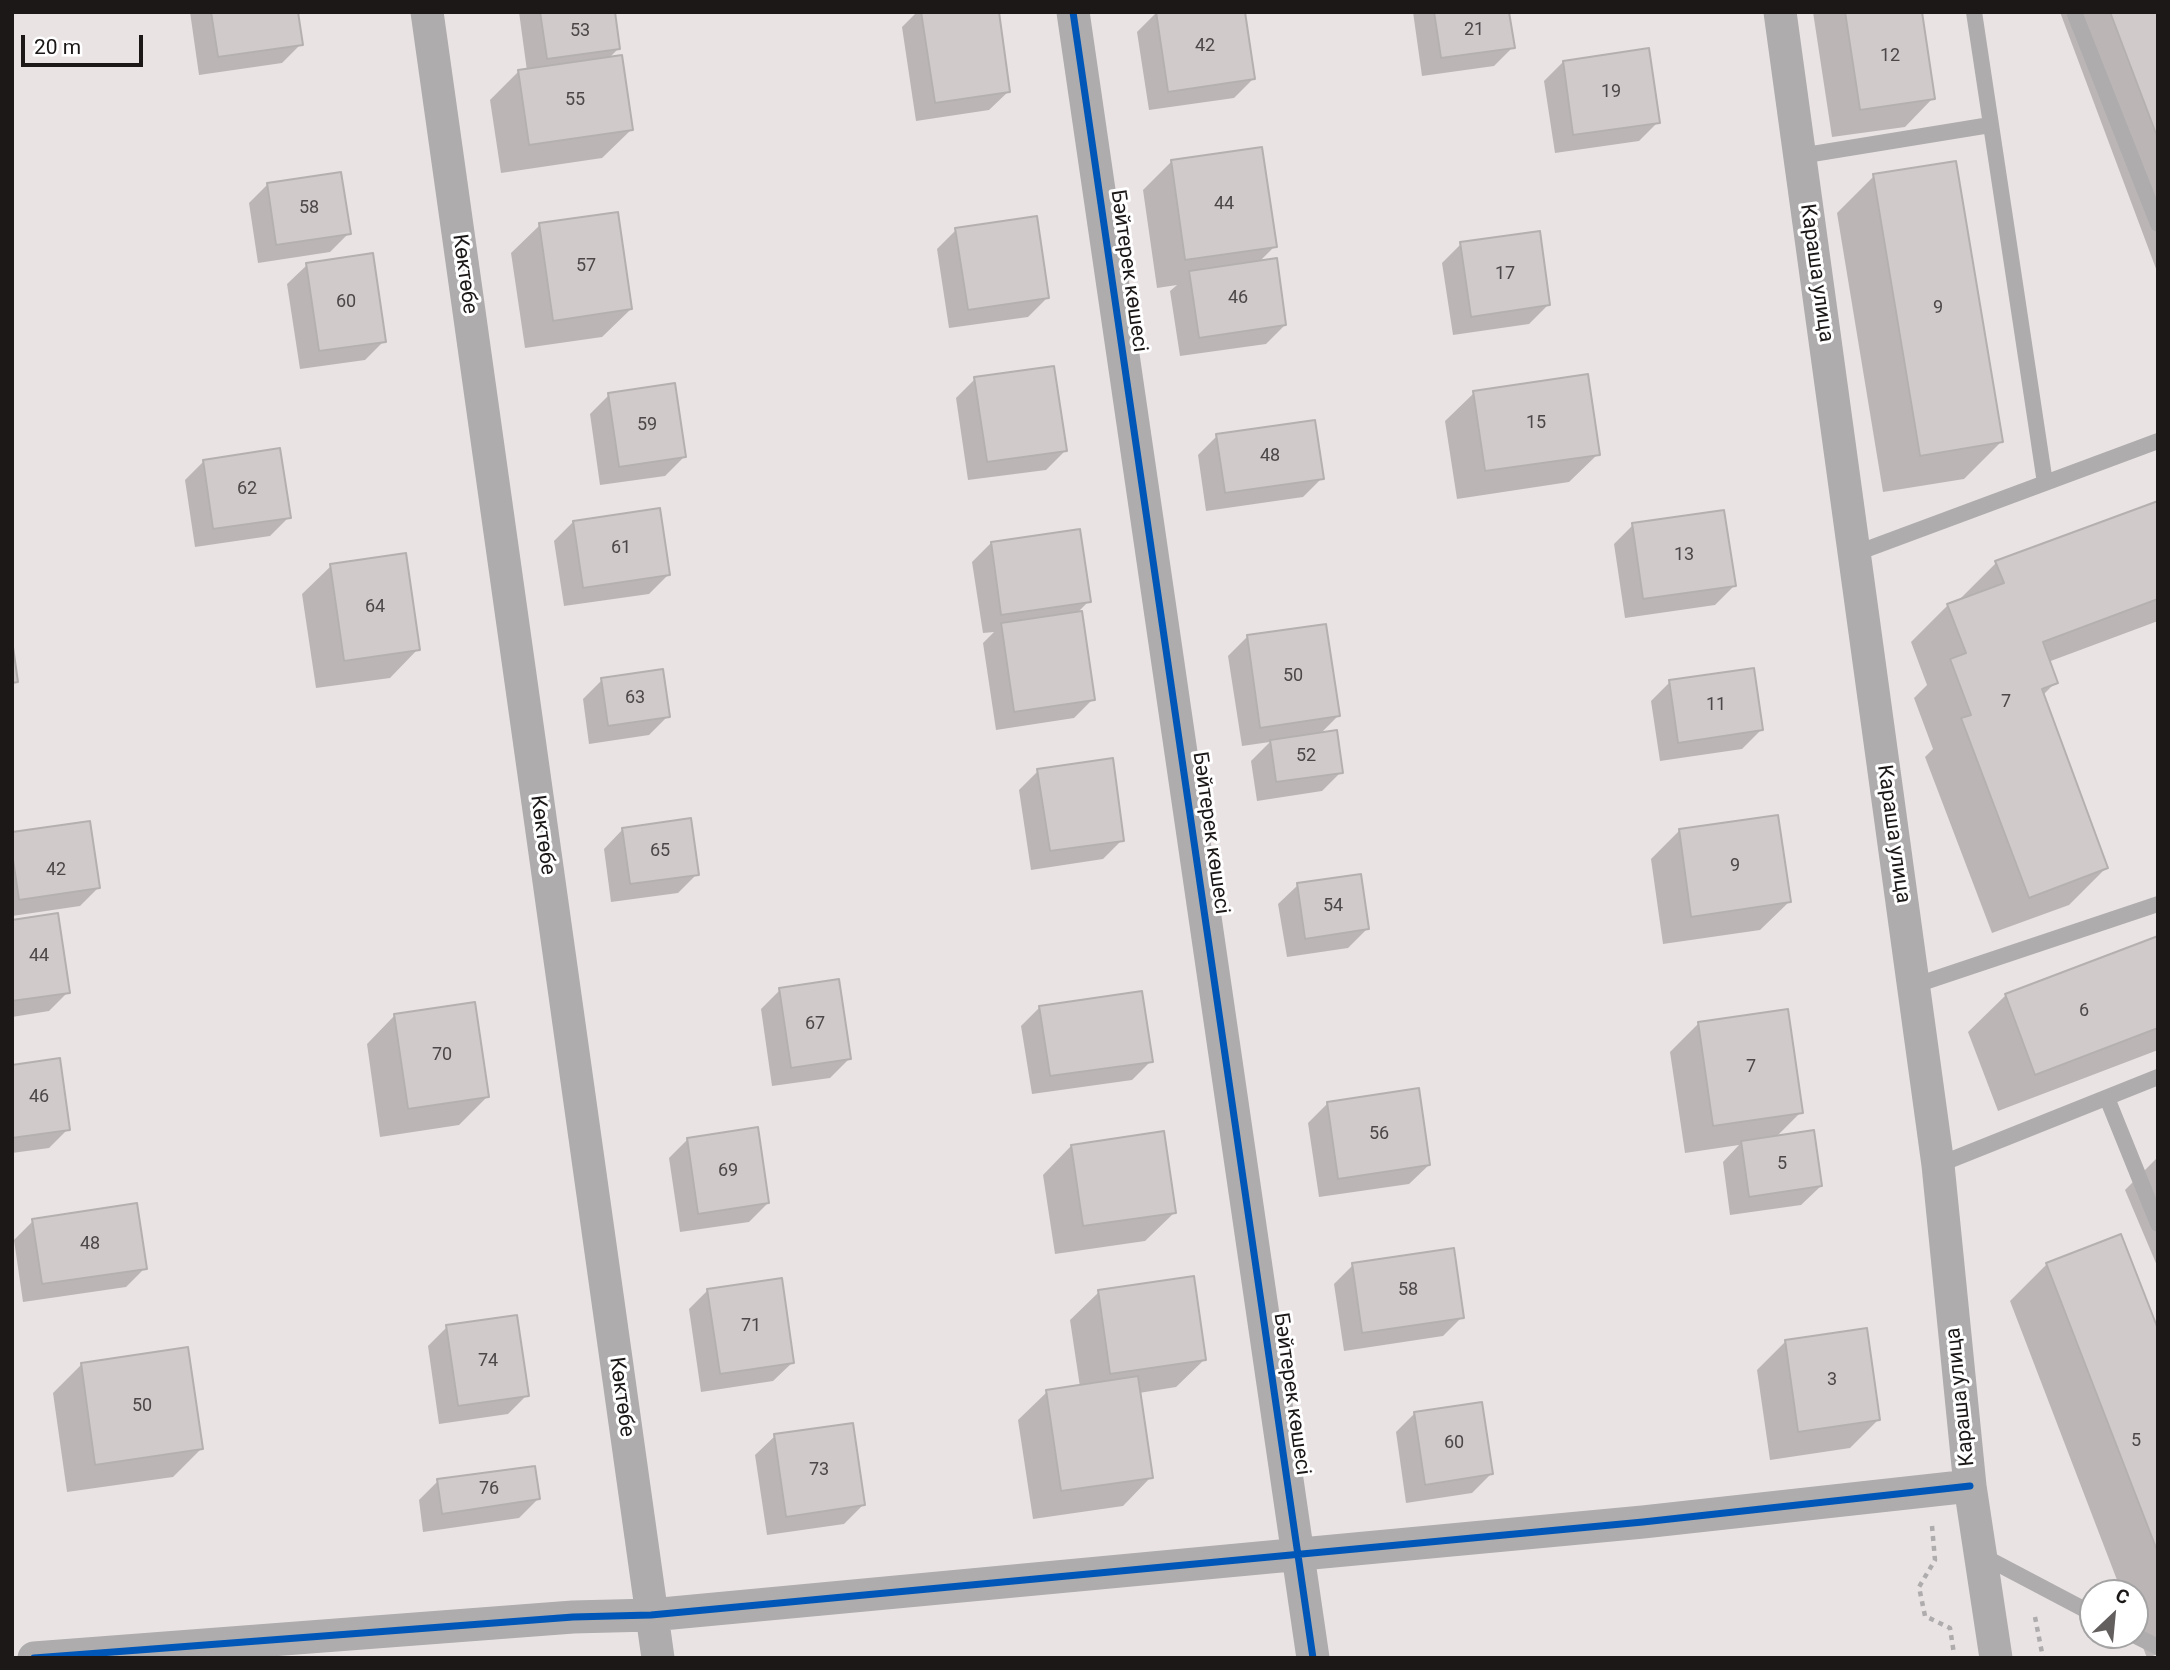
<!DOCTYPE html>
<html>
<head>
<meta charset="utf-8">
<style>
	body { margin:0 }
	#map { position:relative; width:2170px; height:1670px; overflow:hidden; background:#eae3e4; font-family:Roboto,sans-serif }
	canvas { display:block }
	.frame { position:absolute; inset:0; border:14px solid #1c1818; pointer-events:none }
	.north { position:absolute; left:2079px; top:1579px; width:70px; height:70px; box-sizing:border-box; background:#fff; border:2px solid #a4a3a3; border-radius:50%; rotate:26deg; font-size:19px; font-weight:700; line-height:28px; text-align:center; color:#1c1818 }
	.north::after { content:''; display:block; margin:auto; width:24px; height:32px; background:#645f5f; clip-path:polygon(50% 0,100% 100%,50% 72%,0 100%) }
	.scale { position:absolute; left:21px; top:35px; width:122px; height:32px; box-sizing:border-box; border:4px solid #1c1818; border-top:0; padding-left:9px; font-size:21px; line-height:24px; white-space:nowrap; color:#1c1818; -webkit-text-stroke:5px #fff; paint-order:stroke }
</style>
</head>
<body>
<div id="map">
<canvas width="2170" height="1670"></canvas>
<div class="frame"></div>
<div class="north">С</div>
<div class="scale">20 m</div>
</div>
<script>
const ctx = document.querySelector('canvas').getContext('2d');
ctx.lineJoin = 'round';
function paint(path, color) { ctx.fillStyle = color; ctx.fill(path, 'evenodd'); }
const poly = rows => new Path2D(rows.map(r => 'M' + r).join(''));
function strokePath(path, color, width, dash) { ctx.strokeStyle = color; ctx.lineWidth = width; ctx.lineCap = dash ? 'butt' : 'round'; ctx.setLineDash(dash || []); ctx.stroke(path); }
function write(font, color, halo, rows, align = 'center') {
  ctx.font = font + ' Roboto,sans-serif'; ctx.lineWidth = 6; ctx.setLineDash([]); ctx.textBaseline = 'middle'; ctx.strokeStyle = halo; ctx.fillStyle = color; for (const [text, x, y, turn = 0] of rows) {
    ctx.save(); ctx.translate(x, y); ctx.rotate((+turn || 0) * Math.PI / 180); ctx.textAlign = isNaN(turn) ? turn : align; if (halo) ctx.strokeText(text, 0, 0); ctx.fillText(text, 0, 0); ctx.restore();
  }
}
paint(poly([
	[190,12,297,12,301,44,282,63,199,75],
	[519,12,613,12,619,48,608,59,631,130,602,158,501,173,490,100,518,72,527,71],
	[917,12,997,12,1009,91,989,110,916,121,902,27],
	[1413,12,1508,12,1513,47,1494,66,1422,76],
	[1813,12,1920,12,1933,98,1905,127,1832,137],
	[2060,12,2158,12,2158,274],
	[1156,13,1253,79,1234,98,1149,110,1137,32],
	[1563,62,1658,122,1639,141,1555,153,1544,81],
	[1171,162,1275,246,1259,262,1285,325,1266,344,1180,356,1170,291,1177,285,1157,288,1143,190],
	[1874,176,2001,442,1964,479,1883,492,1837,213],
	[268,184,349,233,330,252,258,263,249,203],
	[540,225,631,309,602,337,525,348,511,253],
	[956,230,1047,298,1028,317,949,328,937,249],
	[1461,244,1548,305,1529,324,1453,335,1442,263],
	[307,265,384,341,365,360,300,369,287,284],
	[975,379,1065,451,1046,470,968,480,956,398],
	[1474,393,1598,454,1569,482,1457,499,1445,421],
	[609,395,684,457,665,476,600,485,590,414],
	[1217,436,1322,478,1303,497,1206,511,1198,455],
	[204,461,289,517,270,536,195,547,185,480],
	[2158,503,2158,621,2048,662,2056,682,2042,696,2106,868,2069,905,1992,933,1925,757,1933,749,1914,698,1927,685,1911,642,1948,605,1959,600,1996,563],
	[573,522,668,575,649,594,564,606,554,541],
	[1633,525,1734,586,1715,605,1625,618,1614,544],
	[991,543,1089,601,1077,613,1093,699,1074,718,996,730,983,643,994,632,983,633,972,562],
	[331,566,418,649,390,678,316,688,302,594],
	[1247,637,1338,716,1319,735,1341,772,1322,791,1257,801,1251,761,1270,742,1242,746,1228,656],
	[602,680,668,716,649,735,589,744,583,699],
	[1670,682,1761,730,1742,749,1660,761,1651,701],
	[1038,771,1122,840,1103,859,1031,870,1019,790],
	[623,829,697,874,678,893,611,902,604,849],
	[1679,831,1789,902,1760,930,1663,944,1651,859],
	[12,834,99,887,80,906,12,916],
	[1298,885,1367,929,1348,948,1287,957,1278,904],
	[12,921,68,992,49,1011,12,1017],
	[2158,938,2158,1050,1998,1111,1968,1032,2006,995],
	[780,990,849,1059,830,1078,772,1086,761,1009],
	[1040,1007,1151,1061,1132,1080,1032,1094,1021,1026],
	[395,1015,487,1097,459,1125,380,1137,367,1044],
	[1699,1023,1801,1112,1776,1137,1821,1186,1801,1205,1730,1215,1723,1162,1739,1145,1685,1153,1670,1052],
	[12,1067,68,1129,49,1148,12,1153],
	[1328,1103,1429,1165,1409,1184,1319,1197,1308,1123],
	[688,1139,768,1203,749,1222,680,1232,669,1158],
	[1071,1146,1174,1213,1145,1241,1055,1254,1043,1175],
	[2158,1157,2158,1268,2125,1190],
	[33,1221,145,1268,126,1287,23,1302,14,1240],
	[2047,1264,2158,1334,2158,1654,2147,1658,2135,1626,2135,1593,2122,1593,2010,1301],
	[1353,1265,1462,1317,1443,1336,1344,1351,1334,1284],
	[708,1290,793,1362,773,1381,701,1392,689,1309],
	[1099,1292,1205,1359,1176,1387,1139,1393,1151,1477,1123,1506,1033,1519,1018,1420,1047,1392,1080,1387,1070,1320],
	[447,1327,527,1395,508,1414,439,1424,428,1346],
	[1785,1342,1878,1420,1850,1448,1770,1460,1757,1370],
	[81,1365,201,1449,173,1477,67,1492,53,1393],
	[1415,1413,1491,1474,1472,1493,1406,1503,1396,1432],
	[775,1436,863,1505,844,1524,767,1535,755,1455],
	[438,1481,538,1499,519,1518,423,1532,419,1500]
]), '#0003');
const building = poly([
	[211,12,298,12,303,45,218,57,211,12],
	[540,12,615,12,620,49,547,59,540,12],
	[921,12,999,12,1010,92,935,103,921,12],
	[1156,12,1245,12,1255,79,1168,92,1156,12],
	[1434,12,1509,12,1515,48,1441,58,1434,12],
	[1845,12,1922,12,1935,99,1860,110,1845,12],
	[2110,12,2158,12,2158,139,2110,12],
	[1649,48,1660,123,1573,135,1563,61,1649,48],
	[622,55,633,130,529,145,518,70,622,55],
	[1262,147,1277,247,1185,260,1171,160,1262,147],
	[1956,161,2003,442,1920,456,1873,174,1956,161],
	[341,172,351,234,276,245,267,183,341,172],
	[618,212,632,309,553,321,539,223,618,212],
	[1037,216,1049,298,968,310,955,228,1037,216],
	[1540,231,1550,305,1471,317,1460,242,1540,231],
	[373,253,386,342,319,351,306,263,373,253],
	[1277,258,1286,325,1199,338,1189,271,1277,258],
	[1054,366,1067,451,987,462,974,377,1054,366],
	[1588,374,1600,455,1485,471,1473,391,1588,374],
	[675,383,686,457,619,467,608,393,675,383],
	[1315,420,1324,479,1225,493,1216,434,1315,420],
	[280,448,291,518,213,529,203,460,280,448],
	[2158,501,2158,599,2043,642,2058,683,2042,689,2108,868,2029,898,1961,718,1971,715,1950,659,1966,653,1947,604,2004,583,1995,561,2158,501],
	[660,508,670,575,583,588,573,521,660,508],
	[1724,510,1736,586,1643,599,1632,523,1724,510],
	[1080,529,1091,602,1001,615,991,542,1080,529],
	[406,553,420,650,344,661,330,564,406,553],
	[1082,611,1095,700,1014,712,1001,623,1082,611],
	[1326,624,1340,716,1260,728,1247,635,1326,624],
	[12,640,18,682,12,683,12,640],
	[1754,668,1763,730,1678,743,1669,680,1754,668],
	[663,669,670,717,608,726,601,678,663,669],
	[1337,730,1343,773,1276,782,1270,740,1337,730],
	[1113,758,1124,841,1050,851,1037,769,1113,758],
	[1778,815,1791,902,1691,917,1679,829,1778,815],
	[691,818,699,875,630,884,622,828,691,818],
	[90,821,100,888,19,900,12,853,12,832,90,821],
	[1361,874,1369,929,1305,939,1297,883,1361,874],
	[58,913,70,993,12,1001,12,920,58,913],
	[2158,936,2158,1028,2035,1075,2005,994,2158,936],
	[839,979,851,1059,791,1068,779,988,839,979],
	[1142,991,1153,1062,1050,1076,1039,1006,1142,991],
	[475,1002,489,1097,408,1109,394,1014,475,1002],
	[1788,1009,1803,1113,1713,1126,1698,1022,1788,1009],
	[60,1058,70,1130,12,1138,12,1065,60,1058],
	[1419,1088,1430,1165,1338,1179,1327,1102,1419,1088],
	[758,1127,769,1203,698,1214,687,1138,758,1127],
	[1814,1130,1822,1186,1749,1197,1741,1141,1814,1130],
	[1164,1131,1176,1213,1083,1226,1071,1145,1164,1131],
	[137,1203,147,1269,42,1284,32,1219,137,1203],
	[2121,1234,2158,1329,2158,1553,2046,1263,2121,1234],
	[1454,1248,1464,1318,1362,1333,1352,1263,1454,1248],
	[1194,1276,1206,1360,1110,1374,1098,1290,1194,1276],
	[782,1278,794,1363,720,1374,707,1289,782,1278],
	[517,1315,529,1396,458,1406,446,1325,517,1315],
	[1867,1328,1880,1420,1798,1432,1785,1340,1867,1328],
	[188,1347,203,1449,95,1465,81,1363,188,1347],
	[1138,1376,1153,1478,1061,1491,1046,1390,1138,1376],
	[1482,1402,1493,1474,1425,1485,1414,1412,1482,1402],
	[853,1423,865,1505,786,1517,774,1434,853,1423],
	[535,1466,540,1499,442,1514,437,1479,535,1466]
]);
paint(building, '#d0cacb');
strokePath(building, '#b5b0b0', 2);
strokePath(poly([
	[1932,1526,1935,1560,1919,1587,1925,1616,1950,1628,1954,1654],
	[2035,1617,2043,1658]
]), '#afacad', 4.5, [5, 5]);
strokePath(poly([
	[1974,12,2045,483],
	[2074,12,2158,224],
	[1800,156,1990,125],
	[1854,554,2158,441],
	[1913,986,2158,904],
	[2107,1098,2158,1224],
	[1938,1165,2158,1077],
	[1981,1555,2093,1614],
	[2134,1635,2158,1647]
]), '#aeacad', 16);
strokePath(poly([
	[427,12,658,1658],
	[1073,12,1313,1658],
	[1780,12,1938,1165,1970,1486,1996,1658],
	[34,1658,573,1617,651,1615,1643,1522,1970,1486]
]), '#aeacad', 33);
strokePath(poly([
	[1073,12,1313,1658],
	[34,1658,573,1617,651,1615,1643,1522,1970,1486]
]), '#0057b8', 7);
write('18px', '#4c4748', null, [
	["21",1474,30],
	["53",580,31],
	["42",1205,46],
	["12",1890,56],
	["19",1611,92],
	["55",575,100],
	["44",1224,204],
	["58",309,208],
	["57",586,266],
	["17",1505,274],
	["46",1238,298],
	["60",346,302],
	["9",1938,308],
	["15",1536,423],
	["59",647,425],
	["48",1270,456],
	["62",247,489],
	["61",621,548],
	["13",1684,555],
	["64",375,607],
	["50",1293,676],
	["63",635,698],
	["7",2006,702],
	["11",1716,705],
	["52",1306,756],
	["65",660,851],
	["9",1735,866],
	["42",56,870],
	["54",1333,906],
	["44",39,956],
	["6",2084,1011],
	["67",815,1024],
	["70",442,1055],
	["7",1751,1067],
	["46",39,1097],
	["56",1379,1134],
	["5",1782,1164],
	["69",728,1171],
	["48",90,1244],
	["58",1408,1290],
	["71",751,1326],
	["74",488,1361],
	["3",1832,1380],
	["50",142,1406],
	["5",2136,1441],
	["60",1454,1443],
	["73",819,1470],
	["76",489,1489]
]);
write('21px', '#1c1818', '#fff', [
	["Бәйтерек көшесі",1128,271,82],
	["Караша улица",1816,273,82],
	["Көктөбе",464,274,82],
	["Бәйтерек көшесі",1210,833,82],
	["Караша улица",1893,834,82],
	["Көктөбе",542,835,82],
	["Бәйтерек көшесі",1291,1394,82],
	["Көктөбе",621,1397,82],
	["Караша улица",1961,1397,-96]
]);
</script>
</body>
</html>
